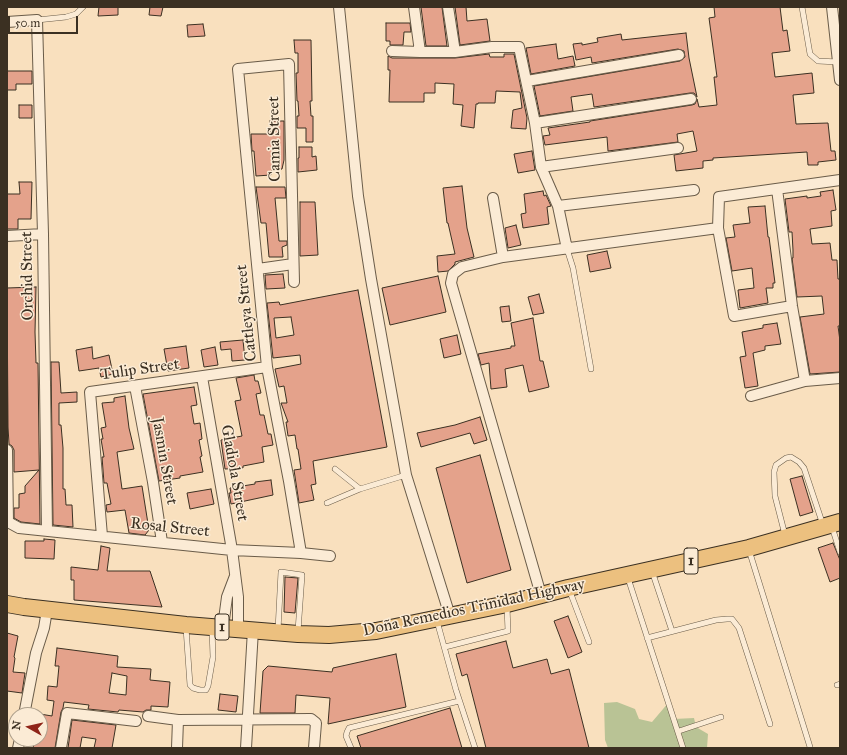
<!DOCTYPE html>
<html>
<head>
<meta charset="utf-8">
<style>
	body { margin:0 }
	#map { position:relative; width:847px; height:755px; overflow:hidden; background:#f9e0be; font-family:"IM FELL Great Primer",serif }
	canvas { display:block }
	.frame { position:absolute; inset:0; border:8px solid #3b3022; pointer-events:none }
	.north { position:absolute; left:8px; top:707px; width:40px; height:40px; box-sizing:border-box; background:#fbebd5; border:1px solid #aea08d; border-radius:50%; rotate:278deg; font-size:11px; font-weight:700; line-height:16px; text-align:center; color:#3b3022 }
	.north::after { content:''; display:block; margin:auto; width:14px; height:18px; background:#8f2418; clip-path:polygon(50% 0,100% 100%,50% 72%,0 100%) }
	.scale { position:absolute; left:8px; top:16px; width:70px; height:18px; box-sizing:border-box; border:2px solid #3b3022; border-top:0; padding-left:5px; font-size:12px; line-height:14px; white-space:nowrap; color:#3b3022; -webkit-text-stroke:3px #fbebd5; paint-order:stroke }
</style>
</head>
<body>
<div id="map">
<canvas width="847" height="755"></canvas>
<div class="frame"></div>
<div class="north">N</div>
<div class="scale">50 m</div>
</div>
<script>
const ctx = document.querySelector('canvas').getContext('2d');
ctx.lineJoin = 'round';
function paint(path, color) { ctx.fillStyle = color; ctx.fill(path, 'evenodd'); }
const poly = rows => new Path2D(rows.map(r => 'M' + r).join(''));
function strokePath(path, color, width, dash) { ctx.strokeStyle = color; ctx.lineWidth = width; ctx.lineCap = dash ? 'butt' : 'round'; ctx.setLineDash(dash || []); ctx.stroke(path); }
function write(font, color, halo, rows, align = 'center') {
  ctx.font = font + ' "IM FELL Great Primer",serif'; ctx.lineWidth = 3; ctx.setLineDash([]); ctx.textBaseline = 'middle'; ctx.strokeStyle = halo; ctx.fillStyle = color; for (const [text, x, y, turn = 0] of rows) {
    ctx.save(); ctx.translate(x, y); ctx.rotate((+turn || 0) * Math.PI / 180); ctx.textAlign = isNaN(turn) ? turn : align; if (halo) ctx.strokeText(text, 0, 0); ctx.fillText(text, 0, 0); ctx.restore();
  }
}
paint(poly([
	[617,702,635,709,639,719,652,722,669,702,674,719,694,718,696,727,708,734,707,748,608,748,605,740,604,703]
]), '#b9c395');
const building = poly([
	[99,7,118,7,118,15,98,16,99,7],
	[150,7,163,7,161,16,149,15,150,7],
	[421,7,442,7,447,46,426,46,421,7],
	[455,7,466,7,467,21,487,19,490,41,460,45,455,7],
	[714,7,780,7,783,31,787,30,790,51,772,53,775,77,812,73,814,93,793,95,796,124,828,123,831,151,835,151,836,160,818,162,818,165,808,165,807,152,713,158,713,160,703,161,703,168,676,171,674,155,697,151,693,131,677,134,678,142,608,151,607,137,545,145,543,136,550,135,548,128,590,122,590,121,692,105,695,104,697,99,699,107,717,105,714,77,717,77,709,18,715,17,714,7],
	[386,23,410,23,411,32,404,32,403,45,390,45,390,41,386,41,386,23],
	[203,24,205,36,188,37,187,25,203,24],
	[686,33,689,58,697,97,694,93,690,93,594,107,592,94,571,97,573,111,540,116,534,86,680,61,685,57,684,51,678,49,592,63,591,57,576,60,573,44,582,43,582,45,598,42,597,38,621,34,622,40,686,33],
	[294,40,311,40,312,101,310,101,311,116,313,116,313,142,306,142,306,128,297,128,297,116,299,116,298,101,297,101,296,73,298,73,298,53,295,53,294,40],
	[556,44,558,59,573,56,575,66,531,74,526,48,556,44],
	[489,54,490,57,504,57,504,54,514,54,527,118,526,129,511,128,513,110,522,108,520,92,496,91,495,103,478,103,478,104,476,104,474,128,461,126,463,105,453,104,454,84,435,83,435,93,424,93,424,102,389,102,390,70,388,70,388,56,392,58,455,58,489,54],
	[7,71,32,71,32,84,16,84,16,90,7,90,7,71],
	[19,105,32,105,32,118,19,118,19,105],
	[270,121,284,121,284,160,282,169,271,171,271,175,256,176,254,151,252,151,251,134,271,134,270,121],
	[299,147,312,147,312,157,316,156,317,170,298,172,298,158,299,158,299,147],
	[532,151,535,170,518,173,514,154,532,151],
	[19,182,32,182,31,219,18,219,18,229,7,229,7,194,20,194,19,182],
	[462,186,467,228,474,257,455,262,455,264,448,271,438,272,437,256,455,254,448,223,447,223,443,188,462,186],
	[256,187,285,187,286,198,275,198,279,241,287,241,287,245,282,247,283,257,269,257,266,223,261,223,256,187],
	[833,190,836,210,831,211,832,226,810,229,812,244,830,243,832,260,837,260,838,279,840,279,840,326,838,326,840,341,840,372,810,374,800,317,824,314,822,296,797,297,792,258,793,258,793,250,792,232,789,232,785,199,807,196,807,198,821,196,820,192,833,190],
	[543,191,544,196,546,195,551,206,547,207,549,224,523,228,521,214,526,213,524,194,543,191],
	[300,202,315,202,318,255,300,256,300,202],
	[765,206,768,237,769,237,775,283,773,283,773,288,766,288,768,303,740,308,738,290,754,288,752,268,732,271,726,238,735,237,733,225,750,223,748,207,765,206],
	[516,225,521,245,508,248,505,228,516,225],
	[607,251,611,268,590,272,587,255,607,251],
	[283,274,285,288,266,289,265,275,283,274],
	[438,276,446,312,390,325,382,288,438,276],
	[36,287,35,332,36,363,38,363,40,524,21,522,14,518,14,508,19,508,19,494,25,493,25,486,39,470,14,472,14,450,12,446,9,444,8,427,7,288,36,287],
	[358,290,387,447,313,461,316,484,311,485,314,500,299,503,294,470,301,469,298,449,297,449,295,435,288,436,286,422,288,422,281,403,287,403,284,386,279,387,275,369,301,364,300,355,273,358,267,303,279,302,280,305,358,290],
	[291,317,294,335,276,338,274,318,291,317],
	[539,294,544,313,533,315,528,297,539,294],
	[509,306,511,321,502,322,500,307,509,306],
	[533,318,540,361,543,361,549,387,529,392,523,365,505,369,507,387,491,389,489,363,481,365,478,354,511,348,511,346,515,346,511,323,533,318],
	[777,323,781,344,765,346,765,350,753,353,758,386,745,388,740,357,746,356,742,332,763,328,763,325,777,323],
	[457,335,461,354,444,358,440,339,457,335],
	[243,340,245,360,232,361,231,349,221,350,220,342,243,340],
	[186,346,189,368,168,371,164,349,186,346],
	[92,347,93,359,109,355,113,374,101,377,99,368,79,371,76,350,92,347],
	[215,347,218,365,204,367,201,350,215,347],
	[51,362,59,362,61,393,77,392,77,402,59,403,59,425,61,425,63,448,63,489,65,489,66,505,72,505,73,527,53,525,51,362],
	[254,375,255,381,258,381,261,393,256,394,260,415,264,415,268,434,271,434,273,445,262,447,264,462,243,466,243,468,225,469,221,440,242,436,235,401,241,400,236,378,254,375],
	[194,387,197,405,191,406,194,424,200,423,202,439,199,440,202,456,200,457,203,472,180,476,180,478,159,481,143,394,194,387],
	[125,396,129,428,134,449,117,452,122,489,142,486,149,530,145,535,129,533,125,510,107,512,106,505,111,504,107,483,104,483,102,457,104,457,101,439,103,439,101,428,106,427,102,403,114,402,114,398,125,396],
	[480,417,487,440,474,444,470,433,421,447,417,433,455,425,480,417],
	[480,455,511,570,467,583,436,468,480,455],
	[802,476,813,512,800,516,790,479,802,476],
	[271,480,273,495,231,504,229,493,231,493,230,488,255,484,255,482,271,480],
	[211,489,214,504,190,509,187,493,211,489],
	[44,539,55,540,54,559,25,558,25,541,44,541,44,539],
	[833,543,840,560,840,578,830,582,818,548,833,543],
	[101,546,110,548,107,571,150,571,162,607,74,600,74,580,71,580,71,567,98,570,101,546],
	[285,577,298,578,295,613,284,612,285,577],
	[568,616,582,652,568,658,554,621,568,616],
	[7,633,18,636,14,657,15,658,13,672,25,673,22,693,7,691,7,633],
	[506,641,513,668,547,659,551,674,569,669,589,748,486,748,467,674,462,676,456,654,506,641],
	[57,648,118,656,117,667,151,669,150,680,170,682,168,707,151,706,151,710,146,710,143,712,119,710,118,712,88,709,89,705,64,702,63,708,61,712,55,748,33,748,35,739,40,739,40,714,52,716,54,701,47,700,48,686,57,687,59,666,55,666,57,648],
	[112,673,127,676,126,695,109,693,112,673],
	[396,654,406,707,328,724,330,698,296,695,295,713,260,713,263,671,268,666,332,672,333,668,396,654],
	[220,694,238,696,236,712,218,710,220,694],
	[450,708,462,748,361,748,357,736,450,708],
	[72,720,116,725,112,748,94,748,96,739,82,737,80,748,68,748,72,720]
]);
paint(building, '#e4a28b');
strokePath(building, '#3b3022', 1);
const service = poly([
	[802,7,810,54,818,61,838,62],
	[37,20,66,17,76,14,83,7],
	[567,249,573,268,591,369],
	[335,469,360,489],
	[327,503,360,489,406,475],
	[832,527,840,552],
	[785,535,775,496,774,472,776,465,786,458,791,457,799,462,804,468,823,525],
	[749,550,810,747],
	[652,571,672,631],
	[628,578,683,748],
	[569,589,589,642],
	[437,621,456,690,475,748],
	[186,628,190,685,193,688,200,690,206,690,208,686,213,657,212,629],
	[278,630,281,572,302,575,298,631],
	[647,638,716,620,727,619,732,619,739,628,770,724],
	[445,647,508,631,507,607],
	[837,685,840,684],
	[679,731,721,717],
	[351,748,346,736,347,732,349,728,459,701]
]);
const minor = poly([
	[339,7,358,196,371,279,406,475,450,616],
	[414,7,420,52],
	[448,7,455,52],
	[832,7,840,80],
	[7,22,37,20,43,234,47,531],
	[392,51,420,52,455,52,492,47,519,47,535,123,541,167,558,206,567,249],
	[527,81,679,55],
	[535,123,691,99],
	[541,167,678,148],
	[777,189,792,306,805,381],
	[493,198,503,257],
	[558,206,694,190],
	[7,236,43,234],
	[258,269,293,264],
	[294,282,289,64,238,69,267,367,289,481,301,553],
	[792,306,734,316,718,228,719,197,840,180],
	[202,377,232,550,238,597,238,628],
	[135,386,153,482,162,542],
	[751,396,805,381,840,378],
	[7,450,8,522,19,528,232,550,301,553,330,556],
	[102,536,90,392,267,367],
	[541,595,451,283,453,274,462,267,503,257,718,228],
	[223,627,227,597,235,576],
	[24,715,36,653,44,628,47,610],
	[148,716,178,720,311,719,316,723,314,748],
	[18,748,20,739],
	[61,748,67,713,136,721],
	[177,748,178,720],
	[246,748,253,630]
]);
const trunk = poly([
	[7,604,24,607,186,625,298,634,329,635,352,633,376,631,507,604,568,588,749,548,840,522]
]);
strokePath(service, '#6a5c49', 6);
strokePath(minor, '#6a5c49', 12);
strokePath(trunk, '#3b3022', 18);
strokePath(service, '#fbebd5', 5);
strokePath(minor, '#fbebd5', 10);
strokePath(trunk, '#ecc07f', 16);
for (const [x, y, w] of [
	[691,561,14],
	[222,627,14]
]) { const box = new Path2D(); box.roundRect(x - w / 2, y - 13, w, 26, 3); ctx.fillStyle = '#fbebd5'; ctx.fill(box); strokePath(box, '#3b3022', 1); }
write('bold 15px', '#3b3022', null, [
	["1",691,561],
	["1",222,627]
]);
write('16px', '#3b3022', '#fbebd5', [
	["Camia Street",275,139,-91],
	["Orchid Street",28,276,-91],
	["Cattleya Street",247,313,-96],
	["Tulip Street",140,370,-8],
	["Jasmin Street",164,461,80],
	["Gladiola Street",234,473,80],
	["Rosal Street",170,528,6],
	["Doña Remedios Trinidad Highway",474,608,-12]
]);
</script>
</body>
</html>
